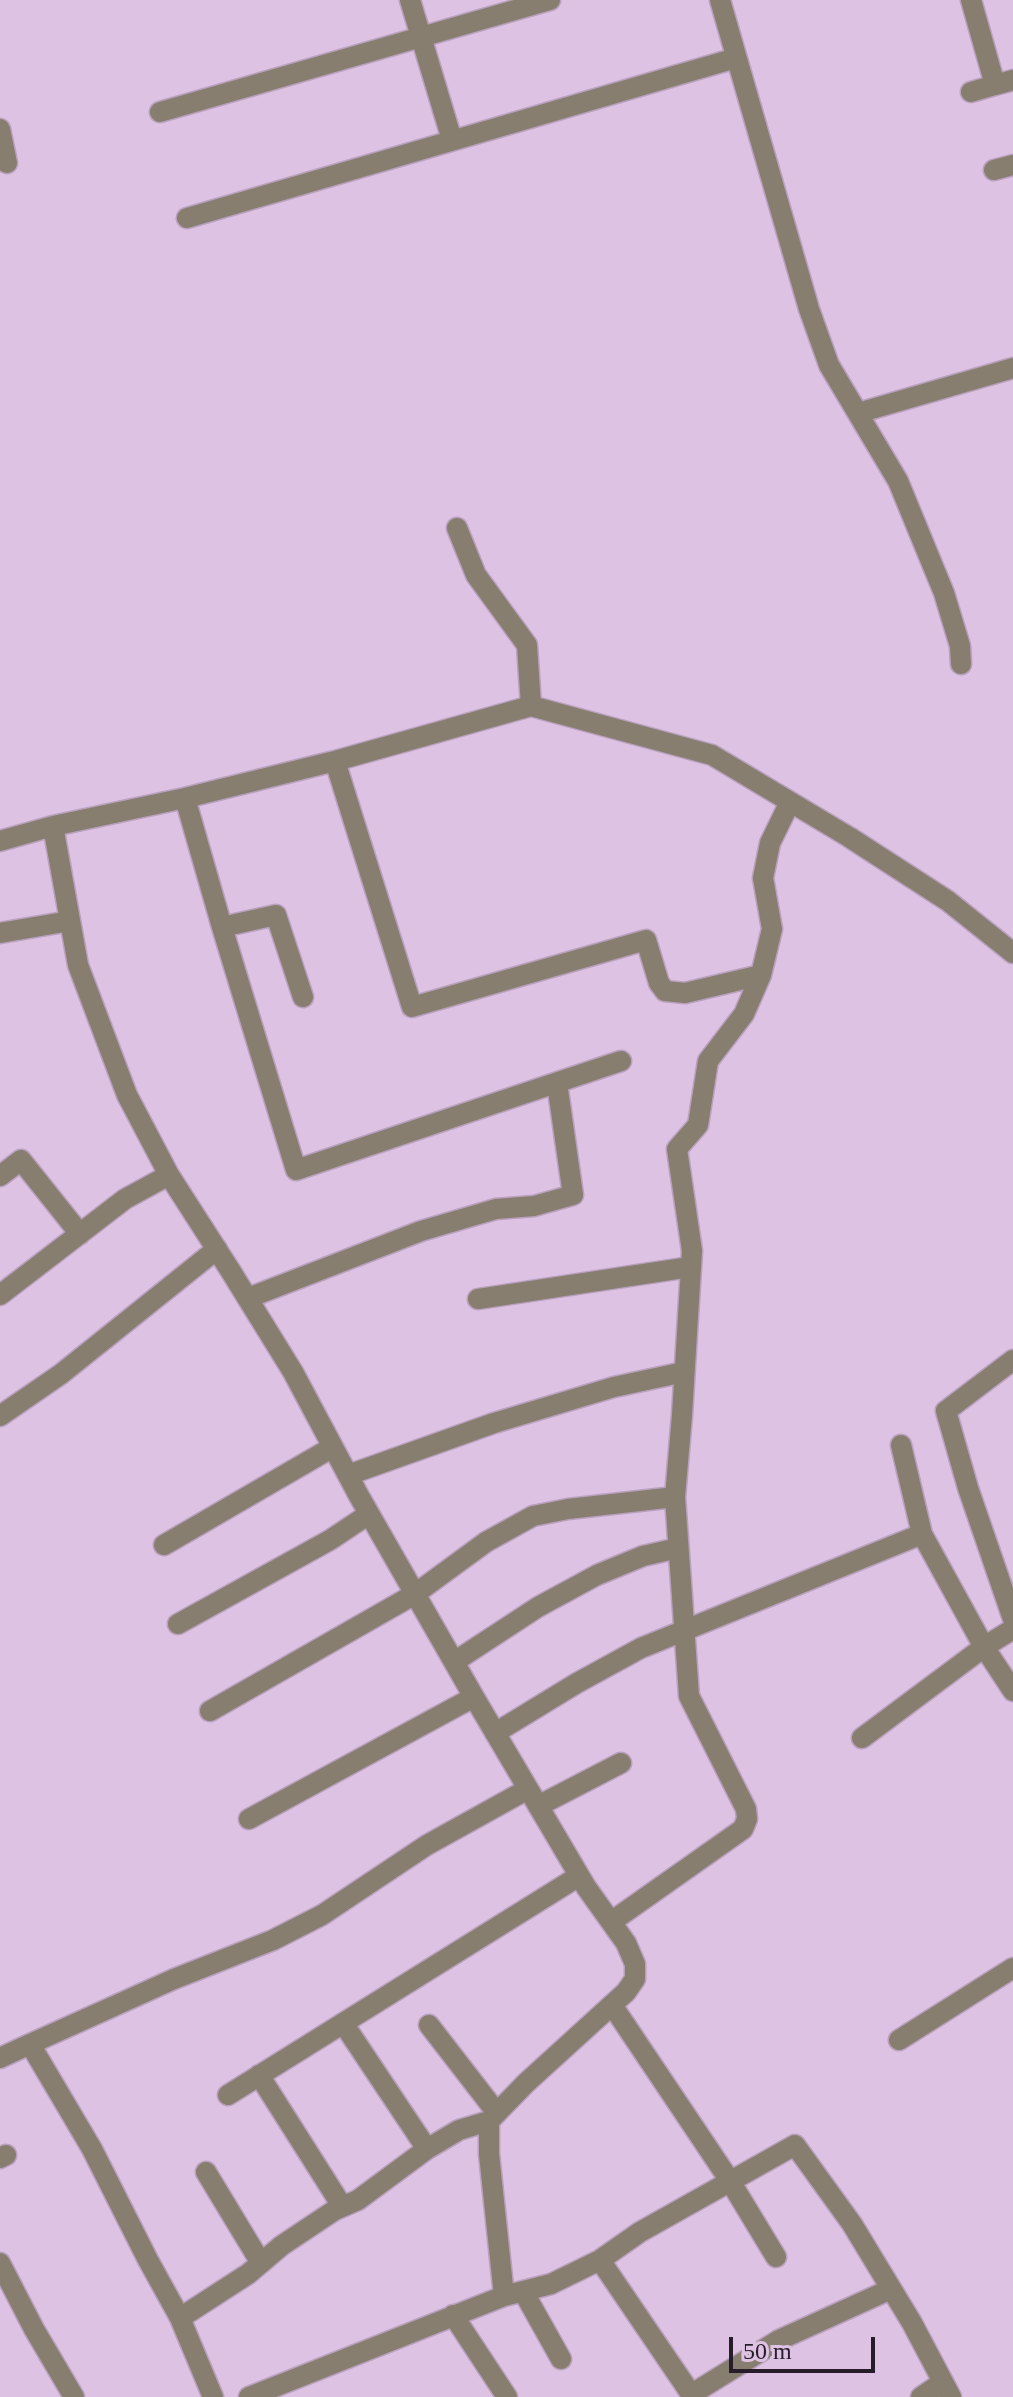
<!DOCTYPE html>
<html>
<head>
<meta charset="utf-8">
<style>
	body { margin:0 }
	#map { position:relative; width:1013px; height:2397px; overflow:hidden; background:#dec2e3; font-family:"Times New Roman",serif }
	canvas { display:block }
	.scale { position:absolute; left:729px; top:2337px; width:146px; height:36px; box-sizing:border-box; border:4px solid #271c29; border-top:0; padding-left:10px; font-size:24px; line-height:28px; white-space:nowrap; color:#271c29; -webkit-text-stroke:6px #dec2e3; paint-order:stroke }
</style>
</head>
<body>
<div id="map">
<canvas width="1013" height="2397"></canvas>
<div class="scale">50 m</div>
</div>
<script>
const ctx = document.querySelector('canvas').getContext('2d');
ctx.lineJoin = 'round';
const poly = rows => new Path2D(rows.map(r => 'M' + r).join(''));
function strokePath(path, color, width, dash) { ctx.strokeStyle = color; ctx.lineWidth = width; ctx.lineCap = dash ? 'butt' : 'round'; ctx.setLineDash(dash || []); ctx.stroke(path); }
const minor = poly([
	[410,0,452,140],
	[720,0,809,309,829,365,898,481,944,593,960,646,961,664],
	[971,0,995,85,1013,80],
	[971,92,995,85],
	[160,112,550,0],
	[0,129,7,163],
	[994,170,1013,165],
	[187,218,736,58],
	[858,413,1013,368],
	[457,528,476,575,527,645,531,706],
	[335,761,412,1007,646,940,659,983,665,991,685,993,761,975],
	[185,798,222,927,296,1170,621,1061],
	[53,826,78,965,127,1095,169,1175,230,1270,293,1372,359,1496,474,1697,586,1887,626,1943,635,1964,635,1979,626,1992,526,2083,489,2121,489,2154,504,2296,249,2397],
	[0,841,53,826,185,798,335,761,531,706,712,755,849,837,948,901,1013,953],
	[222,927,276,915,303,997],
	[0,933,70,921],
	[0,1176,21,1160,80,1234],
	[0,1295,125,1199,169,1175],
	[248,1298,421,1231,496,1209,534,1206,573,1195,557,1083],
	[478,1299,690,1267],
	[1013,1360,946,1411,968,1488,1013,1619],
	[0,1416,61,1374,217,1249],
	[901,1445,922,1534,984,1647,1013,1691],
	[348,1475,494,1423,614,1387,684,1372],
	[164,1545,333,1447],
	[178,1624,330,1540,369,1514],
	[454,1662,538,1607,597,1575,643,1556,678,1548],
	[210,1711,415,1594,486,1542,533,1516,568,1509,675,1497],
	[495,1733,577,1683,641,1648,922,1534],
	[862,1738,984,1647,1013,1629],
	[538,1806,621,1763],
	[249,1819,474,1697],
	[611,1922,743,1829,747,1819,746,1809,689,1696,675,1497,682,1415,692,1251,677,1149,698,1125,708,1061,744,1014,761,975,772,929,763,878,770,843,790,802],
	[612,2005,730,2181,776,2257],
	[343,2023,427,2149],
	[429,2025,497,2113],
	[899,2040,1013,1968],
	[30,2044,174,1979,273,1940,322,1915,427,1845,528,1789],
	[0,2058,30,2044,92,2149,148,2260,180,2318,213,2397],
	[259,2075,342,2206],
	[228,2095,579,1876],
	[0,2158,6,2155],
	[206,2172,261,2263],
	[600,2260,693,2397],
	[0,2263,34,2329,74,2397],
	[523,2291,561,2359],
	[504,2296,551,2284,600,2260,640,2232,795,2145,852,2224,912,2323,951,2397],
	[453,2315,507,2397],
	[180,2318,248,2274,281,2246,335,2210,358,2200,427,2149,459,2130,489,2121],
	[692,2394,779,2340,891,2289],
	[921,2397,943,2382]
]);
strokePath(minor, '#b9a1be', 23);
strokePath(minor, '#877e6f', 20);
</script>
</body>
</html>
